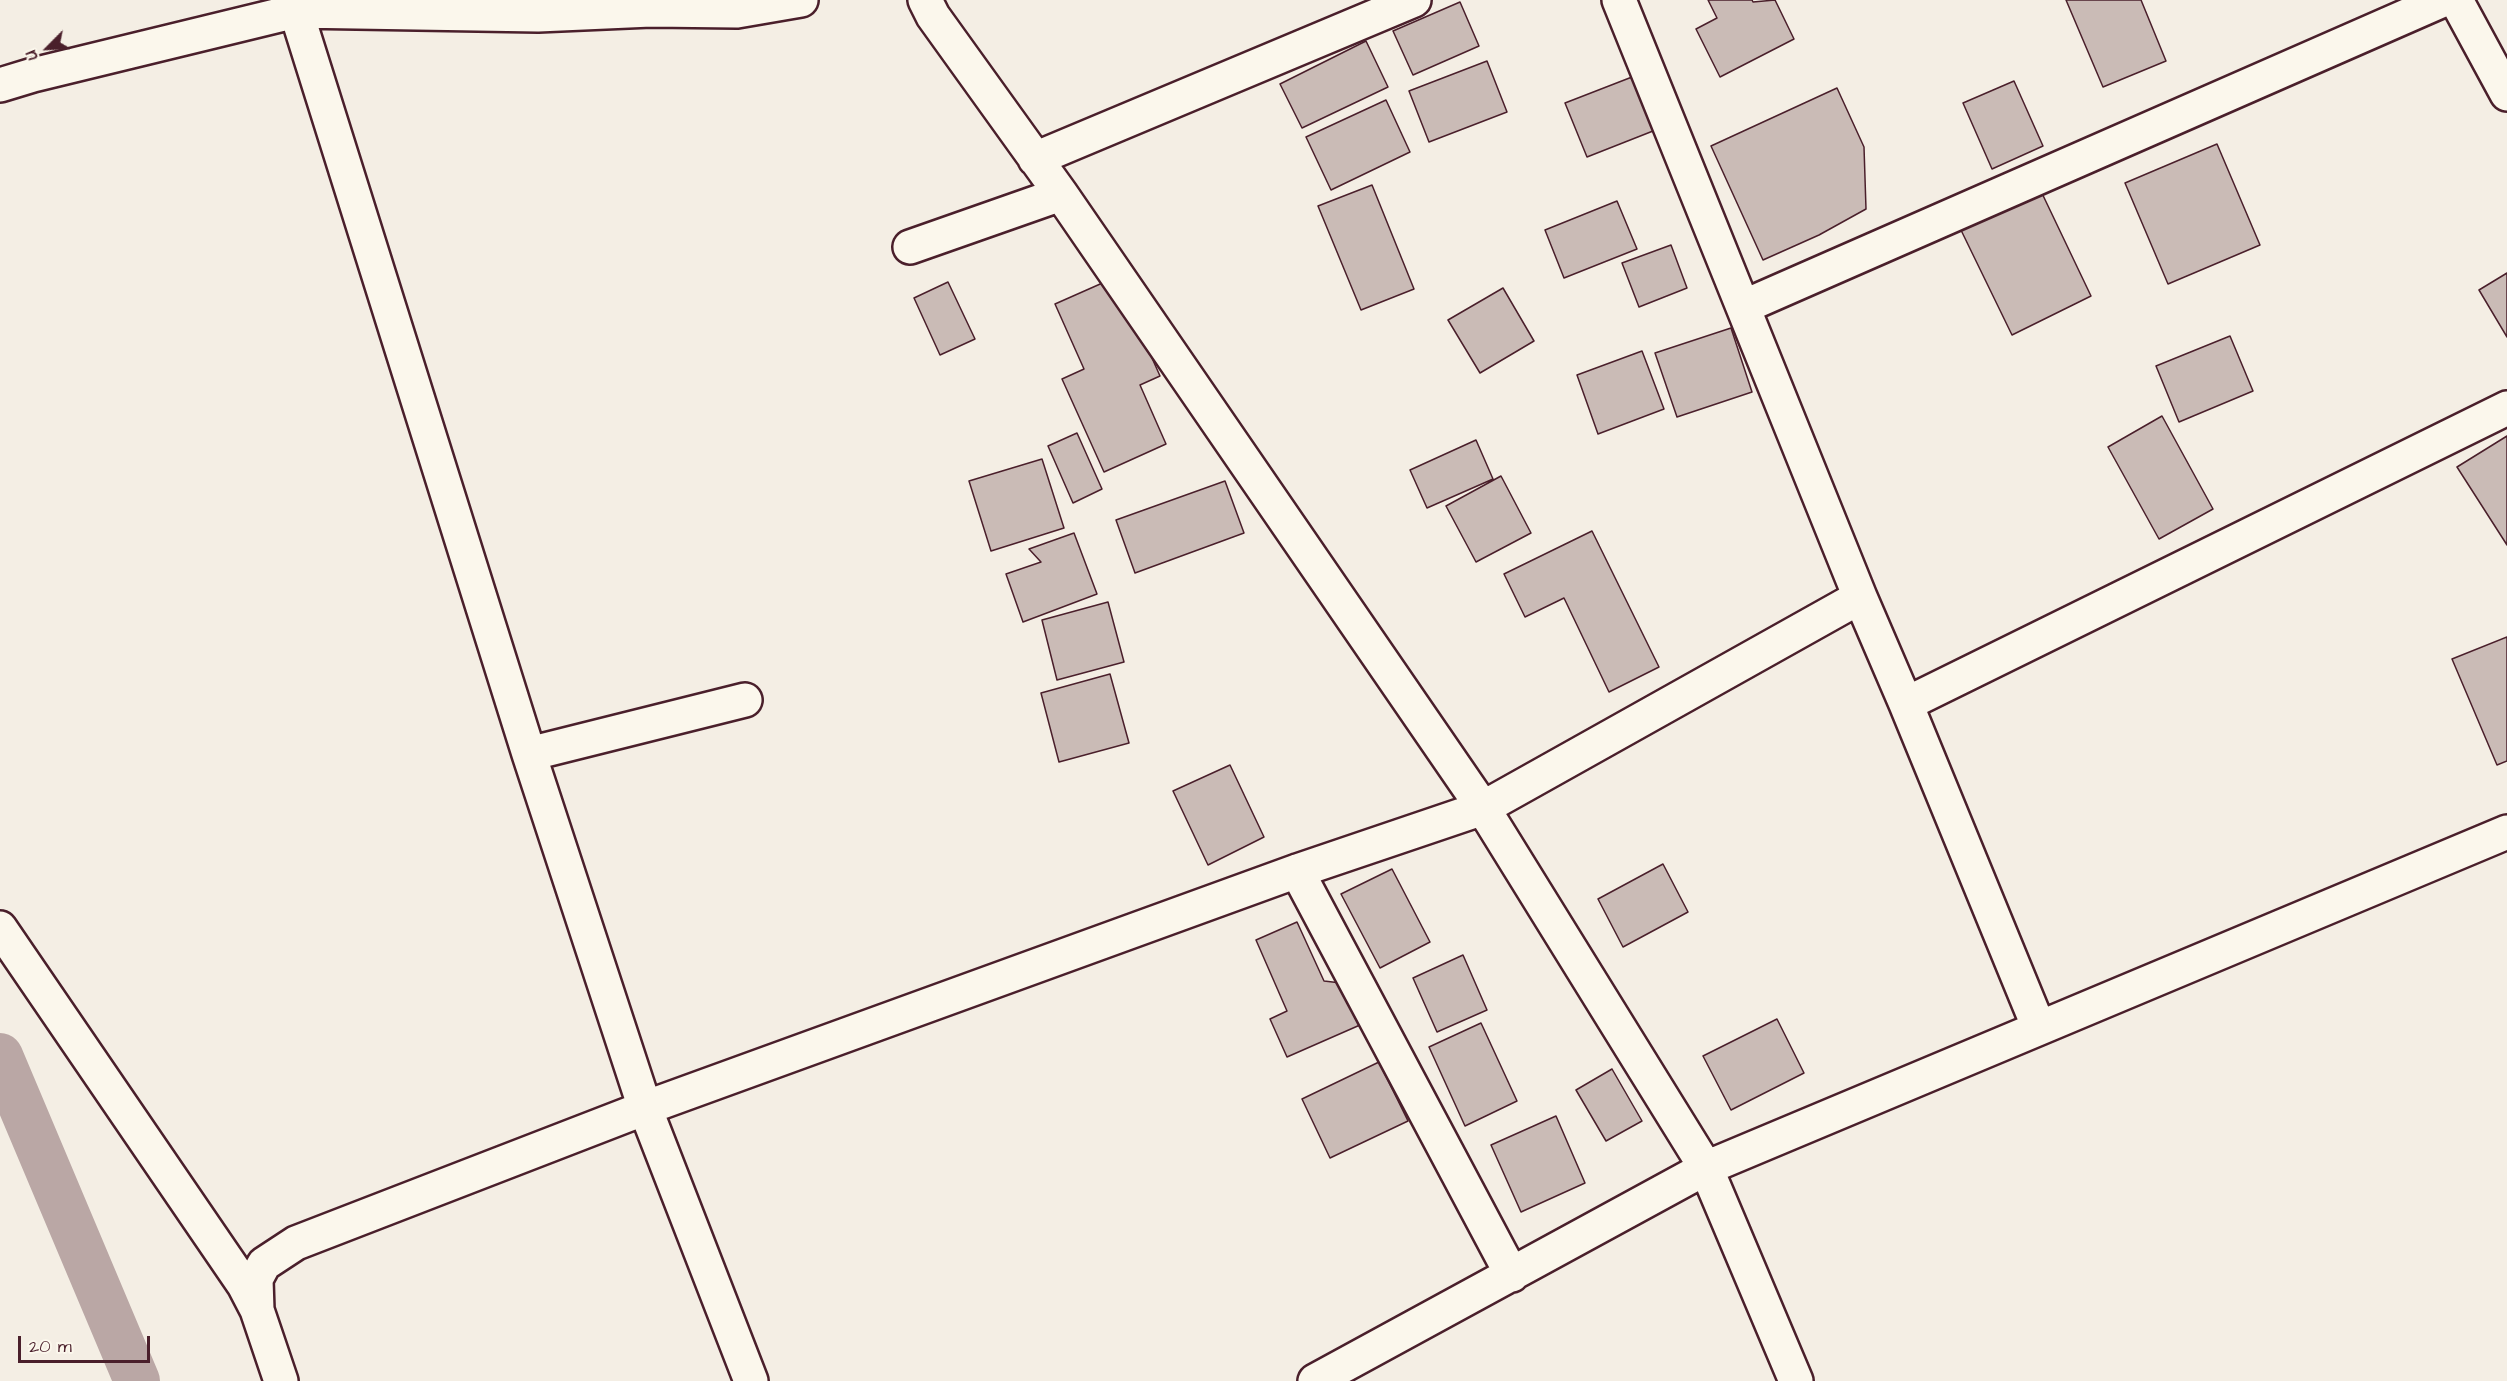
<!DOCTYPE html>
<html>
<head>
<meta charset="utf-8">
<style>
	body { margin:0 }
	#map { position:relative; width:2507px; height:1381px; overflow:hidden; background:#f4eee4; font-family:"Architects Daughter",sans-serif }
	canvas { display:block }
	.north { position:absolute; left:18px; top:18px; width:60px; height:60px; -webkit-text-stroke:4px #fbf7ec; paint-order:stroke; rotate:246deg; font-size:16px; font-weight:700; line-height:24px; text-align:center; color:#4a1f2b }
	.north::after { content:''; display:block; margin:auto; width:21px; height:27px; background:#4a1f2b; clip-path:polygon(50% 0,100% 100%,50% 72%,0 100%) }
	.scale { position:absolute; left:18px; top:1336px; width:132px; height:27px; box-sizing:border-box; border:3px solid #4a1f2b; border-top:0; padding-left:8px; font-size:18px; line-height:21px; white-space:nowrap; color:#4a1f2b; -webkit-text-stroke:4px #fbf7ec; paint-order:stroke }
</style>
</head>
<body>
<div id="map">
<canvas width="2507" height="1381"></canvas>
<div class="north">U</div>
<div class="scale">20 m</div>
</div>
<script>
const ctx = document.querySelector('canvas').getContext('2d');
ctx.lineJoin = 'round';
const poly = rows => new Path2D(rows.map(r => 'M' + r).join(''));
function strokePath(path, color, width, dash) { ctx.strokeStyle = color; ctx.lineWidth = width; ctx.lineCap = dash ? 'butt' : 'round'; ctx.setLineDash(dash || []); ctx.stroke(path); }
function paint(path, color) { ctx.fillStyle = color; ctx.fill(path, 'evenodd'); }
strokePath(poly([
	[0,1056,137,1381]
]), '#baa7a5', 46);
const building = poly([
	[1708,0,1752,0,1753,2,1775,0,1794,39,1720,77,1696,29,1717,18,1708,0],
	[2066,0,2141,0,2166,61,2103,87,2066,0],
	[1460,2,1479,46,1413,75,1393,31,1460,2],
	[1366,41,1388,87,1302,128,1280,84,1366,41],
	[1487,61,1507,112,1429,142,1409,91,1487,61],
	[1632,77,1653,131,1587,157,1565,103,1632,77],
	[2014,81,2043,146,1992,169,1963,103,2014,81],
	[1837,88,1864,147,1866,209,1819,235,1763,260,1711,146,1837,88],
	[1386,100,1410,152,1331,190,1306,137,1386,100],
	[2217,144,2260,245,2168,284,2125,183,2217,144],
	[1372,185,1414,289,1361,310,1318,206,1372,185],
	[2039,187,2091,296,2012,335,1959,226,2039,187],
	[1617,201,1637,249,1564,278,1545,230,1617,201],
	[1671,245,1687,288,1639,307,1622,263,1671,245],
	[2507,273,2507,337,2479,290,2507,273],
	[1116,277,1160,376,1140,385,1166,444,1104,472,1062,379,1084,369,1055,304,1116,277],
	[948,282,975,339,940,355,914,298,948,282],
	[1503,288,1534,341,1480,373,1448,320,1503,288],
	[1731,328,1752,392,1677,417,1655,353,1731,328],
	[2230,336,2253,391,2179,422,2156,366,2230,336],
	[1642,351,1664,409,1598,434,1577,375,1642,351],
	[2162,416,2213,509,2159,539,2108,447,2162,416],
	[1077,433,1102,489,1073,503,1048,446,1077,433],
	[2507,436,2507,545,2457,467,2507,436],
	[1476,440,1493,479,1427,508,1410,470,1476,440],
	[1042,459,1064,528,991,551,969,481,1042,459],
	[1501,476,1531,533,1476,562,1446,506,1501,476],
	[1225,481,1244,533,1135,573,1116,520,1225,481],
	[1592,531,1659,667,1609,692,1564,598,1525,617,1504,574,1592,531],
	[1074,533,1097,594,1023,622,1006,574,1041,562,1029,549,1074,533],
	[1108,602,1124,662,1057,680,1042,620,1108,602],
	[2507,637,2507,761,2497,765,2452,659,2507,637],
	[1110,674,1129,743,1059,762,1041,693,1110,674],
	[1230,765,1264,837,1208,865,1173,791,1230,765],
	[1663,864,1688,912,1623,947,1598,899,1663,864],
	[1392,869,1430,942,1380,968,1341,894,1392,869],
	[1297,922,1324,981,1341,983,1360,1025,1287,1057,1270,1019,1287,1011,1256,940,1297,922],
	[1463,955,1487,1010,1437,1032,1413,978,1463,955],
	[1777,1019,1804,1073,1731,1110,1703,1056,1777,1019],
	[1481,1023,1517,1101,1465,1126,1429,1047,1481,1023],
	[1379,1062,1408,1121,1330,1158,1302,1099,1379,1062],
	[1612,1069,1642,1121,1606,1141,1576,1090,1612,1069],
	[1556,1116,1585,1183,1521,1212,1491,1145,1556,1116]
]);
paint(building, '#cabbb6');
strokePath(building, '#4a1f2b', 1.5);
const minor = poly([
	[925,0,933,16,1061,194,1483,808,1706,1168,1796,1381],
	[2456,0,2507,94],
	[296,11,529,754],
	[0,85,33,75,296,11,538,15,651,10,737,11,801,0],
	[1035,159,1414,0],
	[910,247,1061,194],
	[1743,307,2443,0],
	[1860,597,1906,704,2507,408],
	[745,700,529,754,645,1108,751,1381],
	[1906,704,2039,1028],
	[1297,871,1512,1275],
	[0,928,244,1285,257,1310,281,1381],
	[257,1310,256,1279,264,1264,296,1243,645,1108,1297,871,1483,808,1860,597,1619,0],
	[1315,1381,1706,1168,2507,832]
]);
strokePath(minor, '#4a1f2b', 38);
strokePath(minor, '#fbf7ec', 33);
</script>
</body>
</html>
